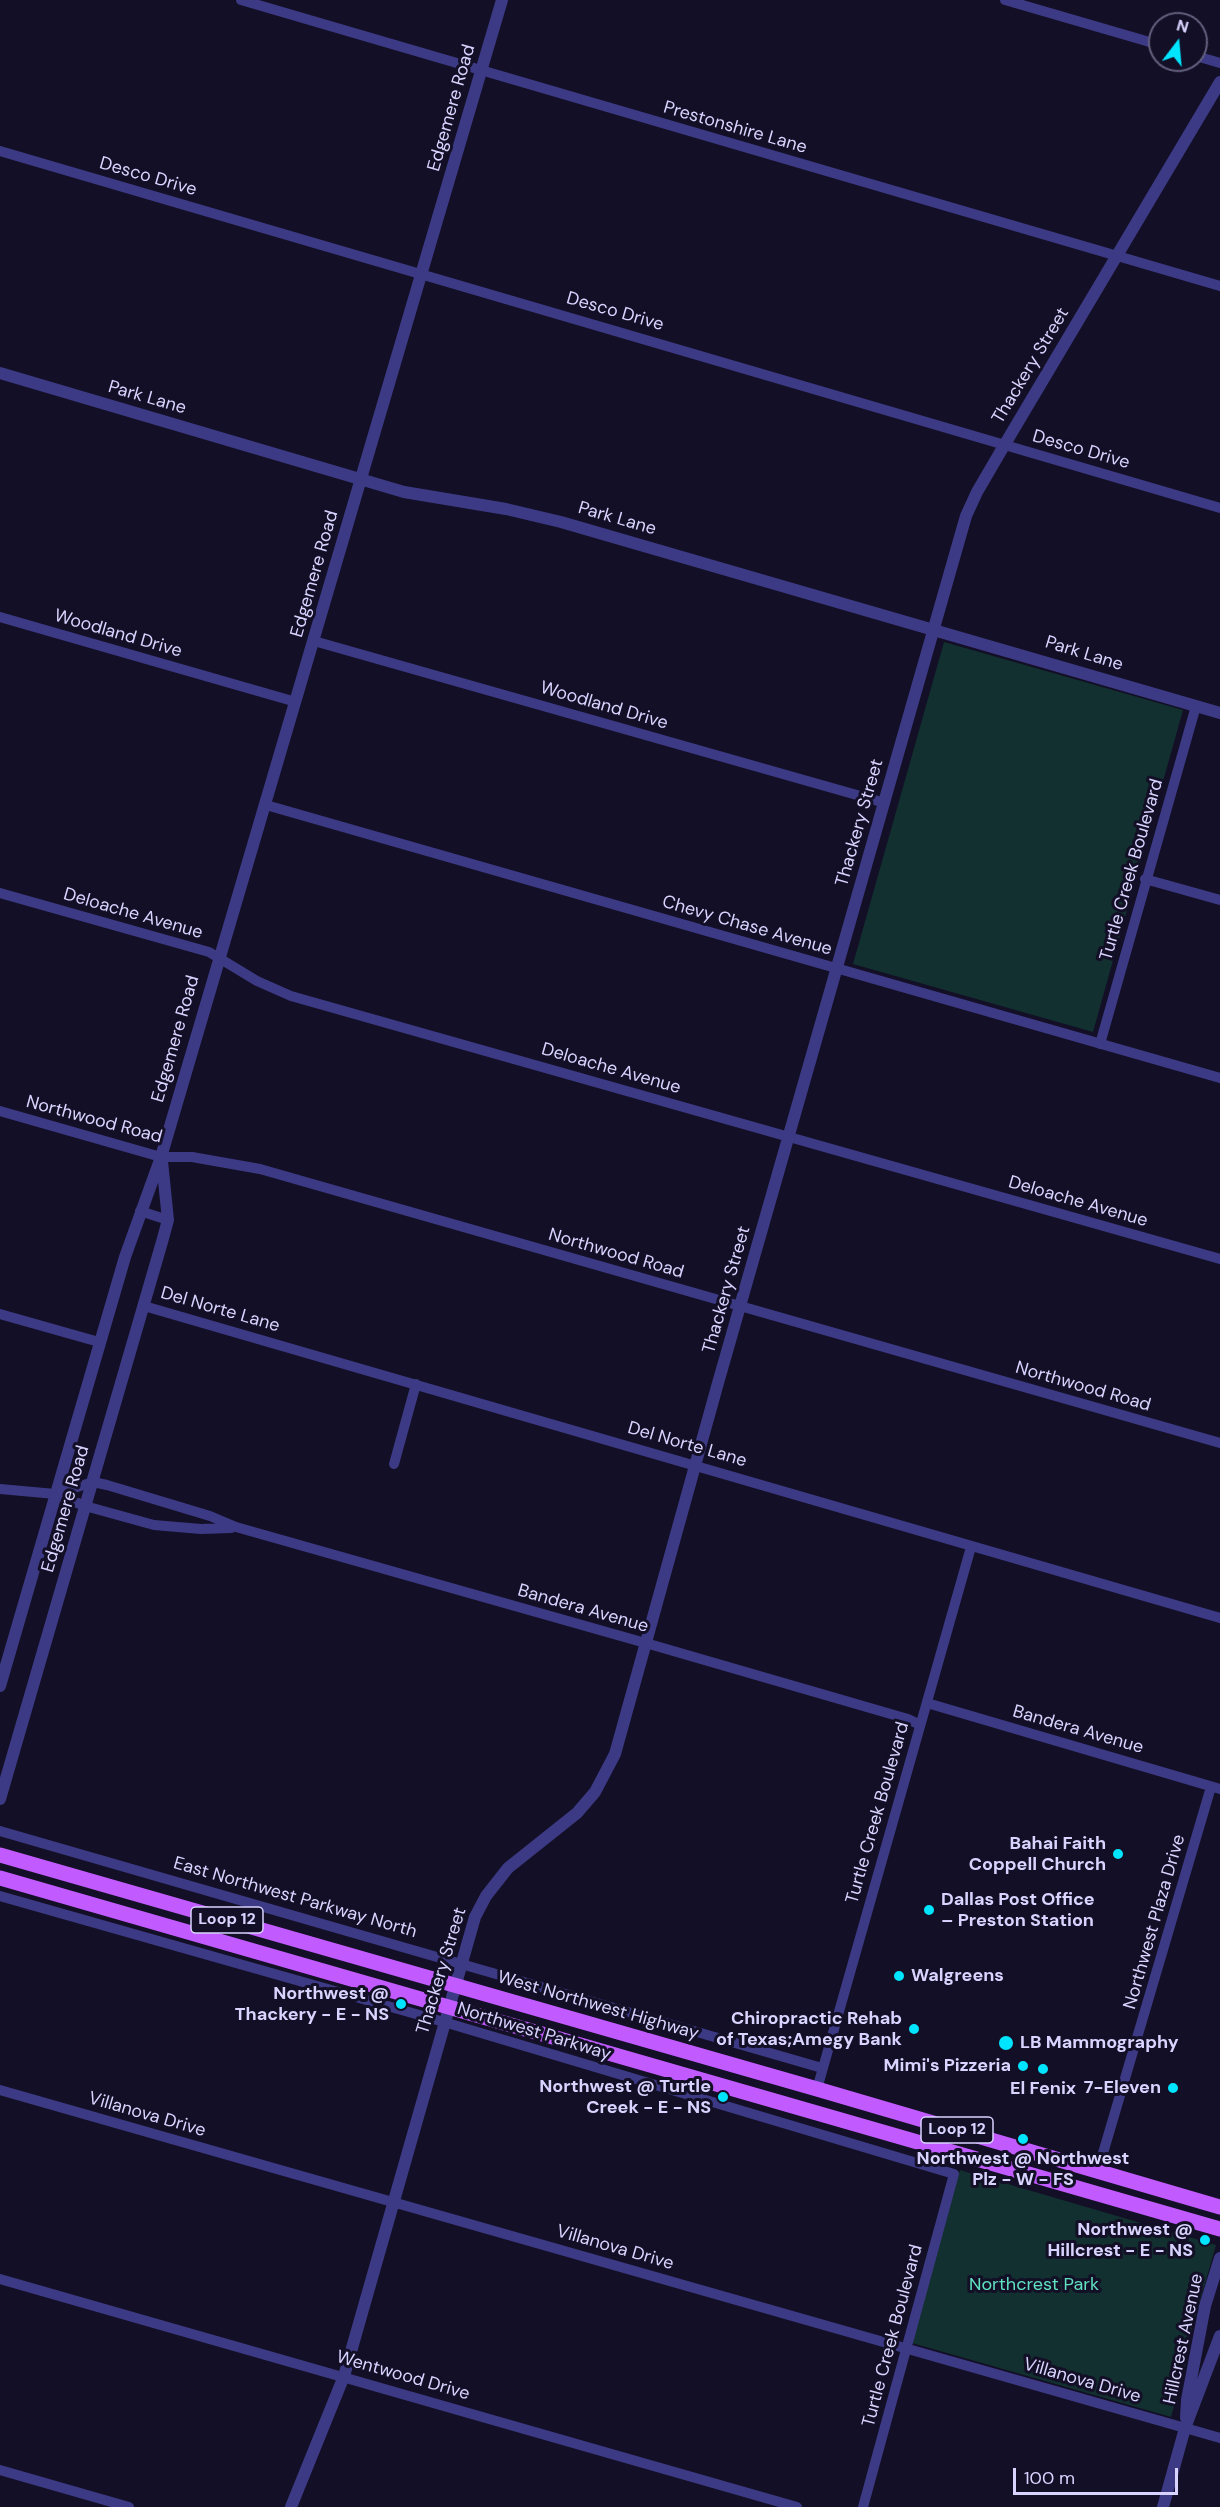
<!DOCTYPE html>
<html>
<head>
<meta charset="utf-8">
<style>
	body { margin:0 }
	#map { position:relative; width:1220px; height:2507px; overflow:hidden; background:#130f26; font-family:"DM Sans",sans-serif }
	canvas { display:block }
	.north { position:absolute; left:1148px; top:12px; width:60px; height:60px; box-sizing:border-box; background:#130f26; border:2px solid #625e7d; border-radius:50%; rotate:16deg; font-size:16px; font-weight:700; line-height:24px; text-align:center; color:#d9d4ff }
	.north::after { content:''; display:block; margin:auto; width:21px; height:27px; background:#00e5ff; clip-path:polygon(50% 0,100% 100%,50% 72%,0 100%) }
	.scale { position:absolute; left:1013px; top:2468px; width:165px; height:27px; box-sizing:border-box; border:3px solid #d9d4ff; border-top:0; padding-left:8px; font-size:18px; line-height:21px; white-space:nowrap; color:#d9d4ff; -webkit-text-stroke:4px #130f26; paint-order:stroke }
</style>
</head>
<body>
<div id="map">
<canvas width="1220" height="2507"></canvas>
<div class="north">N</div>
<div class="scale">100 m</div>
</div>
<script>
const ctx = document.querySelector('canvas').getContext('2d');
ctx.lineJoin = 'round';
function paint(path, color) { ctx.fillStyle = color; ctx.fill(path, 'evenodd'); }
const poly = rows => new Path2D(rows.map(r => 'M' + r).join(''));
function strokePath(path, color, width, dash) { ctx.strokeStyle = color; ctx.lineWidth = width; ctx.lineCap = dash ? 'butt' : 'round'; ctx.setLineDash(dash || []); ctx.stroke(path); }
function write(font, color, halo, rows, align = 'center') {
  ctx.font = font + ' "DM Sans",sans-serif'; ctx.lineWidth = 6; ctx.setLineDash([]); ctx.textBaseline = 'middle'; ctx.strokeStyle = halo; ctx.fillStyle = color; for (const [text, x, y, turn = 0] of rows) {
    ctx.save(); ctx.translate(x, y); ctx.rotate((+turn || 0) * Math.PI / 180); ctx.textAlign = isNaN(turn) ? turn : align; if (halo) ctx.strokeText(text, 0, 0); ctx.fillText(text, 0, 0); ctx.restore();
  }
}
paint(poly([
	[944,642,1183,710,1093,1032,853,964],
	[960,2170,1216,2245,1186,2350,1185,2370,1171,2417,912,2343]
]), '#12302f');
strokePath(poly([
	[241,0,1220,286],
	[1005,0,1160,45],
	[1196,56,1220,63],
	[0,151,1220,508],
	[0,617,296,702],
	[314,641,885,803],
	[266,805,1220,1078],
	[1145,879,1220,900],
	[0,893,209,952,257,981,291,996,1220,1259],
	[1100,1044,1196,706],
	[0,1111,161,1157,192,1157,260,1169,1220,1443],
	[140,1211,168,1220],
	[144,1306,1220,1618],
	[0,1314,99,1342],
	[394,1464,416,1384],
	[0,1489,55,1494,85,1506,154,1525,201,1529,231,1528],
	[55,1494,93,1482,107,1485,210,1516,236,1527,656,1646,908,1719,920,1725],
	[927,1703,1220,1789],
	[0,1831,822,2068],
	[0,1896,444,2022,954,2174,863,2507],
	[817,2089,971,1547],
	[0,2090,1220,2438],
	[1098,2170,1211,1787],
	[0,2279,797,2507],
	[0,2470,129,2507]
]), '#3d3a85', 10);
strokePath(poly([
	[0,373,404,492,506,509,561,522,1220,713],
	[0,1686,125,1257,161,1157,502,0],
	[0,1799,162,1242,168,1220,162,1161],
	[1186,2418,1187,2400,1205,2306,1220,2258],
	[291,2507,344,2376,475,1917,486,1896,508,1868,577,1813,595,1792,615,1754,718,1383,966,516,977,492,1005,444,1220,82],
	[1163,2507,1185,2428,1220,2336]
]), '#3d3a85', 12);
strokePath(poly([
	[0,1855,817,2089,1220,2207],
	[0,1878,1220,2229]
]), '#c25bff', 15);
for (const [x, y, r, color] of [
	[1118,1854,6,"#00e5ff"],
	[929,1910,6,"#00e5ff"],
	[899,1976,6,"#00e5ff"],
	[401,2004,6,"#00e5ff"],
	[914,2029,6,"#00e5ff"],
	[1006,2043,8,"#00e5ff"],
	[1023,2066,6,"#00e5ff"],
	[1043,2069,6,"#00e5ff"],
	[1173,2088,6,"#00e5ff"],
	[723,2097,6,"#00e5ff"],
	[1023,2139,6,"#00e5ff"],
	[1205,2240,6,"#00e5ff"]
]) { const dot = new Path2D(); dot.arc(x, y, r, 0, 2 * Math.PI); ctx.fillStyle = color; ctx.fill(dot); strokePath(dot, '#130f26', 2); }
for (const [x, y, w] of [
	[227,1920,72],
	[957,2130,72]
]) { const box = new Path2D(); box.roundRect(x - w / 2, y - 13, w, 26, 4.5); ctx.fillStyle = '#130f26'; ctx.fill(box); strokePath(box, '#d9d4ff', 1.5); }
write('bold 16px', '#d9d4ff', null, [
	["Loop 12",227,1920],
	["Loop 12",957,2130]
]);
write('18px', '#d9d4ff', '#130f26', [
	["Edgemere Road",452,108,-74],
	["Prestonshire Lane",735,128,16],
	["Desco Drive",148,177,16],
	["Desco Drive",615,312,16],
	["Thackery Street",1031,366,-59],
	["Park Lane",147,398,16],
	["Desco Drive",1081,450,16],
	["Park Lane",617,519,16],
	["Edgemere Road",315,574,-74],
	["Woodland Drive",118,634,16],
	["Park Lane",1084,654,17],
	["Woodland Drive",604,706,16],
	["Thackery Street",860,823,-74],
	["Turtle Creek Boulevard",1132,870,-74],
	["Deloache Avenue",133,914,16],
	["Chevy Chase Avenue",747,926,16],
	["Edgemere Road",176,1039,-74],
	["Deloache Avenue",611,1069,16],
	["Northwood Road",94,1120,15],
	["Deloache Avenue",1078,1202,16],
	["Northwood Road",616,1254,16],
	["Thackery Street",727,1290,-74],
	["Del Norte Lane",220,1310,16],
	["Northwood Road",1083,1387,16],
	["Del Norte Lane",687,1445,16],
	["Edgemere Road",66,1509,-74],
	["Bandera Avenue",583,1609,16],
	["Bandera Avenue",1078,1730,16],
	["Turtle Creek Boulevard",878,1813,-74],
	["East Northwest Parkway North",295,1898,16],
	["Northwest Plaza Drive",1155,1922,-74],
	["Thackery Street",442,1971,-73],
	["West Northwest Highway",598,2006,16],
	["Northwest Parkway",534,2032,17],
	["Villanova Drive",147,2115,16],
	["Villanova Drive",615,2248,16],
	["Turtle Creek Boulevard",893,2336,-75],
	["Hillcrest Avenue",1184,2339,-78],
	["Wentwood Drive",403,2376,16],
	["Villanova Drive",1082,2381,16]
]);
write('bold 18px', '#d9d4ff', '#130f26', [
	["Bahai Faith",1106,1844],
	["Coppell Church",1106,1865],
	["Dallas Post Office",941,1900,"left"],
	["– Preston Station",941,1921,"left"],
	["Walgreens",911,1976,"left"],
	["Northwest @",389,1994],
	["Thackery - E - NS",389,2015],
	["Chiropractic Rehab",902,2019],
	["of Texas;Amegy Bank",902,2040],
	["LB Mammography",1020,2043,"left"],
	["Mimi's Pizzeria",1011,2066],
	["Northwest @ Turtle",711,2087],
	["Creek - E - NS",711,2108],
	["7-Eleven",1161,2088],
	["El Fenix",1043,2089,"center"],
	["Northwest @ Northwest",1023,2159,"center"],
	["Plz - W - FS",1023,2180,"center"],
	["Northwest @",1193,2230],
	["Hillcrest - E - NS",1193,2251]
], 'right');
write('18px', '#5fe0c0', '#130f26', [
	["Northcrest Park",1034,2285]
]);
</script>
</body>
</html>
